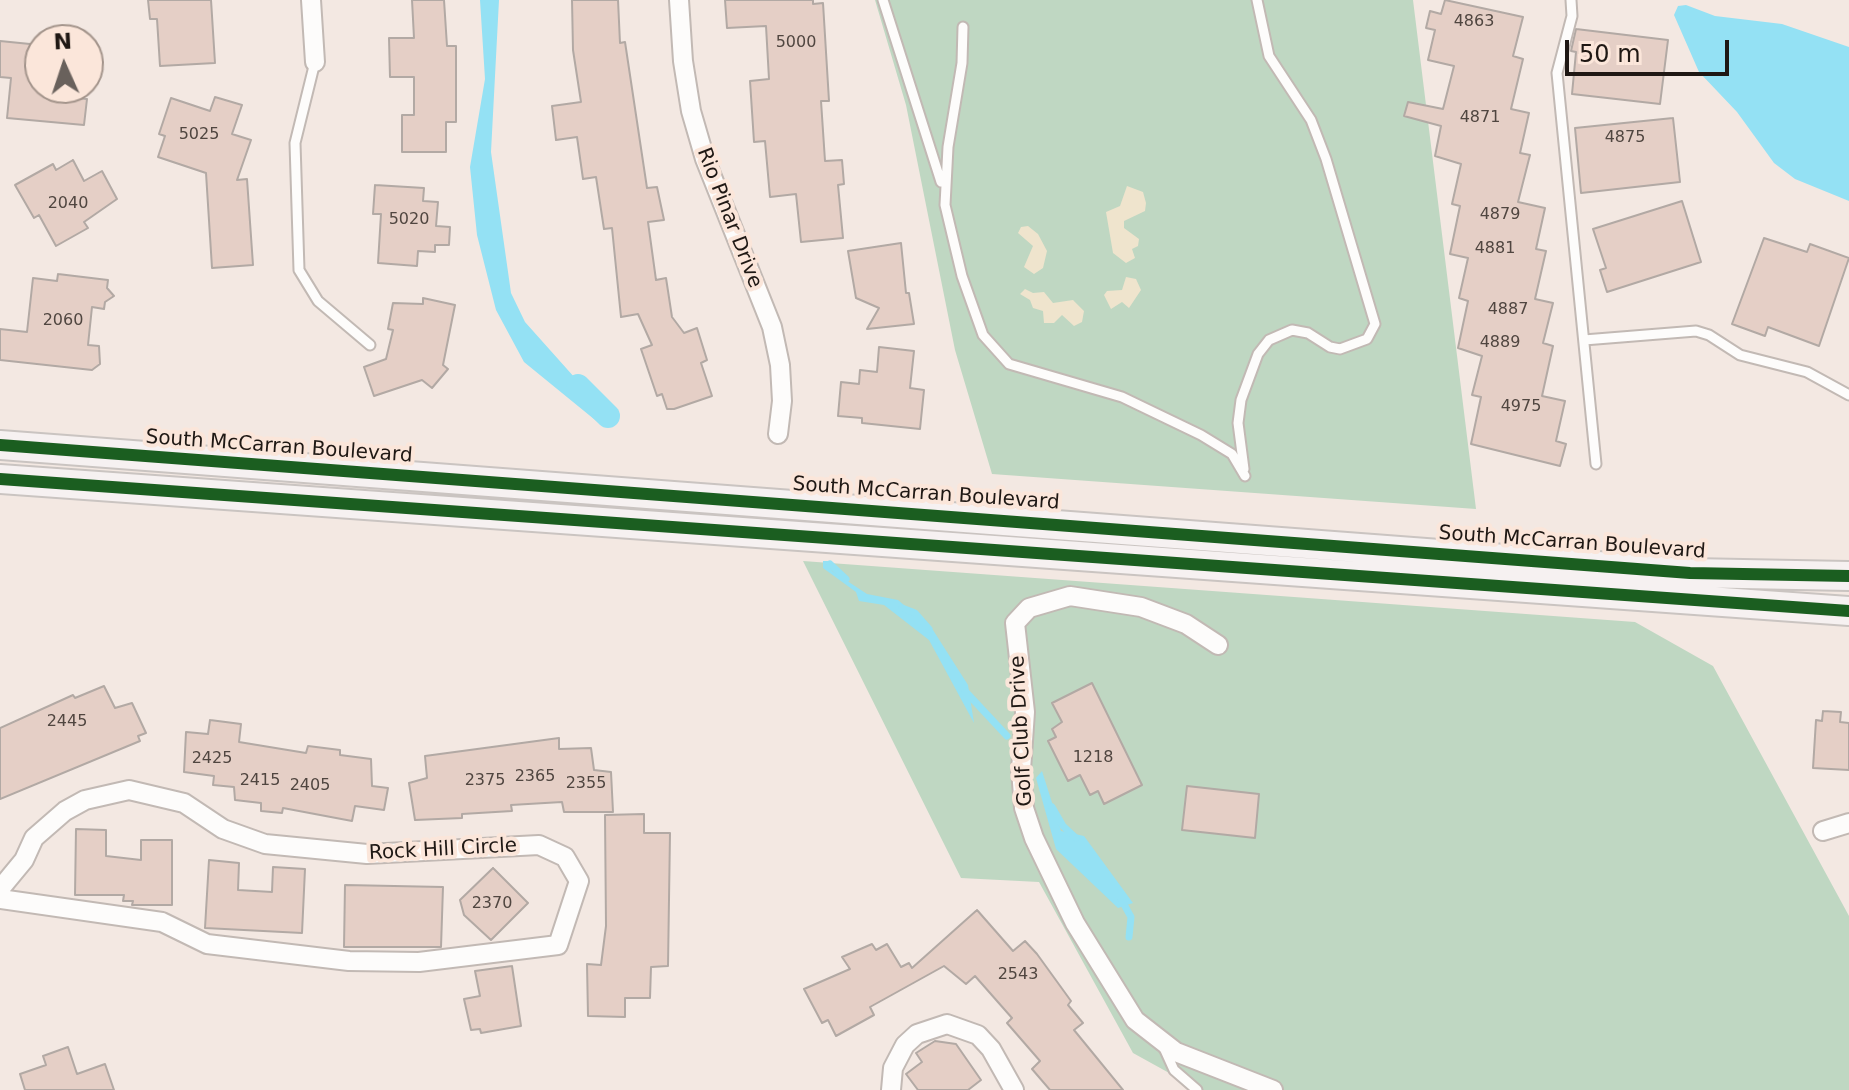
<!DOCTYPE html>
<html>
<head>
<meta charset="utf-8">
<style>
	body { margin:0 }
	#map { position:relative; width:1849px; height:1090px; overflow:hidden; background:#f3e8e2; font-family:"DejaVu Sans",sans-serif }
	canvas { display:block }
	.north { position:absolute; left:24px; top:24px; width:80px; height:80px; box-sizing:border-box; background:#fbe6da; border:2px solid #a3948b; border-radius:50%; rotate:357deg; font-size:22px; font-weight:700; line-height:32px; text-align:center; color:#1f1814 }
	.north::after { content:''; display:block; margin:auto; width:28px; height:36px; background:#69615c; clip-path:polygon(50% 0,100% 100%,50% 72%,0 100%) }
	.scale { position:absolute; left:1565px; top:40px; width:164px; height:36px; box-sizing:border-box; border:4px solid #1f1814; border-top:0; padding-left:10px; font-size:24px; line-height:28px; white-space:nowrap; color:#1f1814; -webkit-text-stroke:6px #fbe6da; paint-order:stroke }
</style>
</head>
<body>
<div id="map">
<canvas width="1849" height="1090"></canvas>
<div class="north">N</div>
<div class="scale">50 m</div>
</div>
<script>
const ctx = document.querySelector('canvas').getContext('2d');
ctx.lineJoin = 'round';
function paint(path, color) { ctx.fillStyle = color; ctx.fill(path, 'evenodd'); }
const poly = rows => new Path2D(rows.map(r => 'M' + r).join(''));
function strokePath(path, color, width, dash) { ctx.strokeStyle = color; ctx.lineWidth = width; ctx.lineCap = dash ? 'butt' : 'round'; ctx.setLineDash(dash || []); ctx.stroke(path); }
function write(font, color, halo, rows, align = 'center') {
  ctx.font = font + ' "DejaVu Sans",sans-serif'; ctx.lineWidth = 8; ctx.setLineDash([]); ctx.textBaseline = 'middle'; ctx.strokeStyle = halo; ctx.fillStyle = color; for (const [text, x, y, turn = 0] of rows) {
    ctx.save(); ctx.translate(x, y); ctx.rotate((+turn || 0) * Math.PI / 180); ctx.textAlign = isNaN(turn) ? turn : align; if (halo) ctx.strokeText(text, 0, 0); ctx.fillText(text, 0, 0); ctx.restore();
  }
}
paint(poly([
	[875,0,1413,0,1476,509,992,474,955,350,906,105],
	[803,561,1635,622,1713,666,1849,916,1849,1090,1200,1090,1133,1053,1039,882,961,878]
]), '#bfd7c2');
paint(poly([
	[1127,186,1143,192,1146,203,1145,211,1124,221,1124,228,1139,239,1138,246,1132,249,1135,258,1126,263,1113,253,1106,212,1120,206],
	[1028,226,1038,234,1047,251,1043,268,1034,274,1024,267,1033,246,1018,233,1021,227],
	[1126,277,1136,279,1141,290,1129,308,1122,302,1111,309,1104,295,1107,291,1122,290],
	[1025,289,1033,293,1044,292,1053,303,1073,300,1084,311,1082,322,1074,326,1062,315,1054,323,1044,323,1043,311,1033,308,1030,300,1020,294]
]), '#efe4cd');
paint(poly([
	[480,0,499,0,491,152,511,293,525,322,600,406,605,418,600,424,524,362,496,310,477,235,470,167,485,79],
	[1686,5,1715,16,1782,24,1849,47,1849,201,1795,179,1774,163,1737,112,1699,72,1674,15,1678,6],
	[823,561,828,561,832,571,867,594,898,600,933,630,968,685,974,723,929,640,884,605,859,601,856,592,823,568],
	[1042,771,1061,831,1084,836,1133,903,1118,908,1056,849,1036,778]
]), '#94e1f4');
strokePath(poly([
	[830,564,846,579],
	[902,608,915,613,929,629],
	[965,691,1007,736],
	[1052,807,1063,826,1076,838],
	[1121,899,1131,917,1129,937]
]), '#94e1f4', 7);
strokePath(poly([
	[578,386,608,416]
]), '#94e1f4', 24);
const building = poly([
	[148,0,211,0,215,63,160,66,157,19,150,19,148,0],
	[412,0,444,0,447,46,456,46,456,122,446,122,446,152,402,152,402,115,414,115,414,77,390,77,389,38,414,38,412,0],
	[572,0,618,0,620,43,625,42,647,188,657,187,664,220,648,222,656,280,666,278,672,317,684,333,697,328,707,360,701,363,712,396,674,409,667,409,662,394,657,396,641,349,652,345,638,314,621,317,612,228,604,229,596,177,583,179,577,137,556,140,552,106,581,102,573,50,572,0],
	[725,0,813,0,813,4,823,3,829,101,821,101,825,161,842,160,844,184,838,185,843,238,801,242,796,194,770,197,765,141,754,142,750,81,769,79,766,26,727,28,725,0],
	[1445,0,1523,17,1513,56,1523,59,1511,109,1529,113,1520,153,1530,155,1518,202,1545,208,1536,249,1546,251,1535,299,1553,303,1543,343,1553,346,1542,396,1565,401,1556,441,1566,444,1560,466,1471,444,1481,397,1472,395,1482,356,1458,348,1468,301,1459,298,1468,258,1450,254,1460,206,1452,204,1461,164,1435,156,1441,126,1404,116,1408,102,1443,109,1454,66,1428,60,1435,30,1426,28,1430,11,1441,14,1445,0],
	[1576,29,1668,40,1660,104,1572,94,1576,52,1571,51,1576,29],
	[0,41,40,45,40,88,64,88,63,97,87,99,84,125,7,118,11,78,0,77,0,41],
	[215,97,242,105,232,134,251,140,237,180,247,179,253,265,212,268,206,173,158,157,165,136,159,134,171,98,210,111,215,97],
	[1673,118,1680,182,1581,193,1575,128,1673,118],
	[73,160,84,181,102,171,117,199,84,222,88,228,56,246,39,215,34,218,15,185,53,164,56,170,73,160],
	[375,185,424,188,423,201,438,202,436,226,450,227,449,245,435,245,435,252,418,251,417,266,378,263,381,214,373,214,375,185],
	[1682,201,1701,262,1607,292,1600,270,1606,268,1593,229,1682,201],
	[1764,238,1807,252,1810,244,1849,258,1819,346,1768,327,1765,336,1732,324,1764,238],
	[901,243,906,293,909,293,914,324,867,329,879,308,856,298,848,251,901,243],
	[58,274,108,280,107,288,114,296,105,302,104,309,92,307,88,345,99,346,100,364,92,370,0,360,0,329,27,332,33,278,57,281,58,274],
	[423,298,455,305,443,365,448,369,432,388,422,380,374,396,364,367,386,359,393,330,388,329,393,303,423,304,423,298],
	[879,347,914,351,910,388,924,390,920,429,862,423,862,418,838,416,841,382,859,384,860,370,877,372,879,347],
	[1092,683,1142,785,1104,804,1098,791,1090,795,1080,775,1068,781,1048,741,1056,737,1052,729,1062,722,1052,703,1092,683],
	[104,686,115,708,132,703,146,733,138,736,140,741,0,799,0,728,73,695,75,698,104,686],
	[1823,711,1841,712,1840,722,1849,723,1849,770,1813,768,1816,720,1822,721,1823,711],
	[210,720,241,724,239,742,306,753,308,746,340,750,340,755,371,759,372,786,388,788,384,810,355,806,352,821,283,808,282,813,261,811,261,803,235,800,234,787,213,785,214,776,184,772,186,732,208,734,210,720],
	[559,738,559,749,591,748,594,770,611,772,613,812,564,812,562,802,511,805,512,811,462,814,462,818,415,820,409,783,427,778,425,756,559,738],
	[1187,786,1259,794,1255,838,1182,830,1187,786],
	[644,814,644,833,670,833,668,966,651,967,650,998,625,998,625,1017,588,1016,587,964,601,965,606,926,605,815,644,814],
	[76,829,106,830,106,856,141,860,141,840,172,840,172,905,132,905,133,901,123,901,124,895,75,895,76,829],
	[209,860,239,863,238,890,272,892,273,867,305,869,302,933,205,928,209,860],
	[493,868,528,903,491,940,464,915,460,900,493,868],
	[345,885,443,887,441,947,344,947,345,885],
	[977,910,1013,951,1025,941,1037,954,1071,1001,1068,1005,1083,1023,1074,1030,1123,1090,1050,1090,1032,1069,1040,1061,1007,1023,1012,1018,975,976,966,984,944,966,870,1007,874,1015,836,1036,828,1020,822,1023,804,989,850,969,842,957,872,944,876,950,887,944,901,967,909,963,912,968,977,910],
	[512,966,521,1026,481,1033,480,1029,471,1030,464,999,480,996,475,971,512,966],
	[935,1041,956,1044,981,1080,968,1090,918,1090,906,1074,922,1062,916,1053,935,1041],
	[68,1047,77,1074,105,1064,114,1090,25,1090,20,1074,46,1065,43,1056,68,1047]
]);
paint(building, '#e5cfc6');
strokePath(building, '#b2a9a4', 2);
const service = poly([
	[883,0,941,182],
	[1571,0,1572,16,1557,73,1596,464],
	[963,27,962,63,948,147,945,205,962,276,983,335,1009,364,1122,397,1201,435,1232,454,1245,476],
	[315,62,295,143,299,270,318,301,370,345],
	[1584,340,1696,331,1709,335,1740,355,1807,372,1849,395],
	[1244,469,1238,423,1241,400,1258,354,1269,340,1292,330,1308,333,1330,347,1340,349,1367,339,1375,324,1326,159,1311,120,1269,56,1257,0],
	[1164,1048,1174,1070,1197,1090]
]);
const minor = poly([
	[311,0,315,62],
	[679,0,683,61,691,111,705,159,772,327,780,365,782,401,778,434],
	[1218,645,1186,624,1141,607,1070,596,1029,608,1015,623,1025,712,1021,770,1024,808,1034,838,1075,923,1135,1020,1176,1052,1273,1090],
	[1823,831,1849,823],
	[0,889,24,860,34,838,65,811,85,800,129,790,184,803,223,829,265,844,367,854,539,845,565,857,579,881,558,945,419,962,349,961,207,944,162,922,0,899],
	[891,1090,893,1068,905,1045,917,1034,947,1024,978,1035,991,1049,1014,1090]
]);
const primary = poly([
	[0,445,1690,573,1849,576],
	[0,479,1849,611]
]);
strokePath(service, '#c2b9b4', 13);
strokePath(minor, '#c2b9b4', 22);
strokePath(primary, '#cac4c1', 32);
strokePath(service, '#fdfcfb', 9);
strokePath(minor, '#fdfcfb', 18);
strokePath(primary, '#f6f1f1', 28);
strokePath(poly([
	[0,445,1690,573,1849,576],
	[0,479,1849,611]
]), '#1b5e20', 12);
write('16px', '#504640', null, [
	["4863",1474,22],
	["5000",796,43],
	["4871",1480,118],
	["5025",199,135],
	["4875",1625,138],
	["2040",68,204],
	["4879",1500,215],
	["5020",409,220],
	["4881",1495,249],
	["4887",1508,310],
	["2060",63,321],
	["4889",1500,343],
	["4975",1521,407],
	["2445",67,722],
	["1218",1093,758],
	["2425",212,759],
	["2365",535,777],
	["2415",260,781],
	["2375",485,781],
	["2355",586,784],
	["2405",310,786],
	["2370",492,904],
	["2543",1018,975]
]);
write('20px', '#1f1814', '#fbe6da', [
	["Rio Pinar Drive",729,218,69],
	["South McCarran Boulevard",279,447,4],
	["South McCarran Boulevard",926,494,4],
	["South McCarran Boulevard",1572,543,4],
	["Golf Club Drive",1022,731,-93],
	["Rock Hill Circle",443,850,-3]
]);
</script>
</body>
</html>
